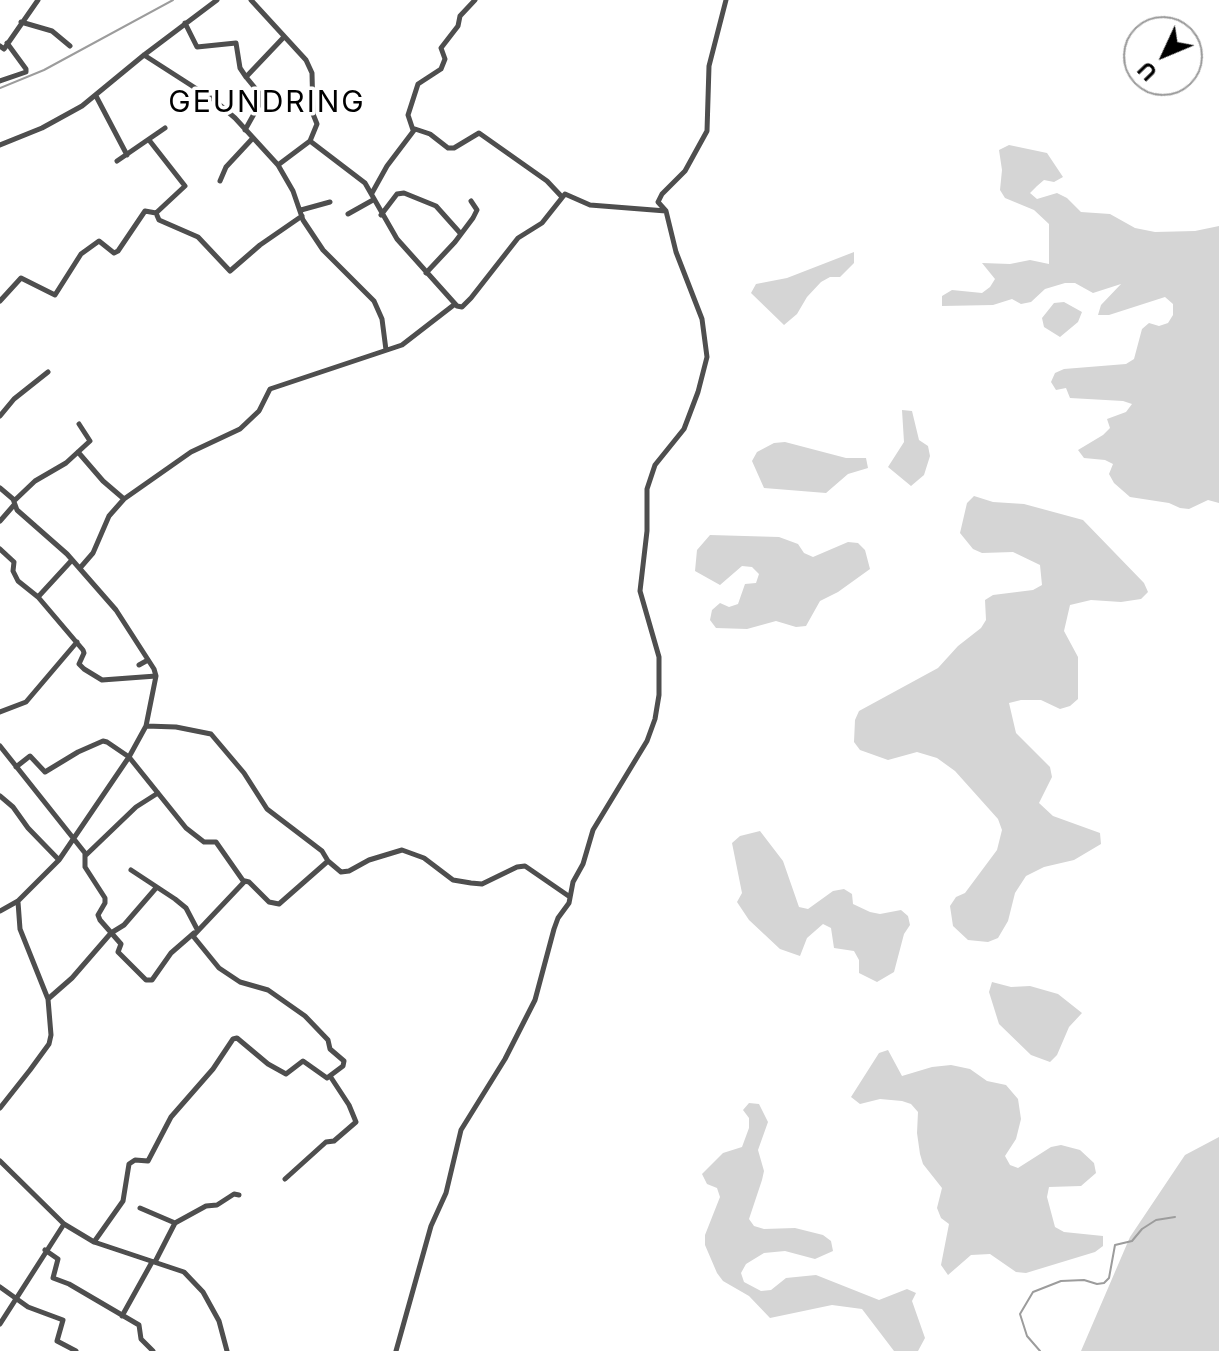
<!DOCTYPE html>
<html>
<head>
<meta charset="utf-8">
<style>
	body { margin:0 }
	#map { position:relative; width:1219px; height:1351px; overflow:hidden; background:#fff; font-family:Inter,sans-serif }
	canvas { display:block }
	.north { position:absolute; left:1123px; top:16px; width:80px; height:80px; box-sizing:border-box; background:#fff; border:2px solid #999; border-radius:50%; rotate:226deg; font-size:22px; font-weight:700; line-height:32px; text-align:center; color:#000 }
	.north::after { content:''; display:block; margin:auto; width:28px; height:36px; background:#000; clip-path:polygon(50% 0,100% 100%,50% 72%,0 100%) }
</style>
</head>
<body>
<div id="map">
<canvas width="1219" height="1351"></canvas>
<div class="north">U</div>
</div>
<script>
const ctx = document.querySelector('canvas').getContext('2d');
ctx.lineJoin = 'round';
function paint(path, color) { ctx.fillStyle = color; ctx.fill(path, 'evenodd'); }
const poly = rows => new Path2D(rows.map(r => 'M' + r).join(''));
function strokePath(path, color, width, dash) { ctx.strokeStyle = color; ctx.lineWidth = width; ctx.lineCap = dash ? 'butt' : 'round'; ctx.setLineDash(dash || []); ctx.stroke(path); }
function write(font, color, halo, rows, align = 'center') {
  ctx.font = font + ' Inter,sans-serif'; ctx.lineWidth = 7; ctx.setLineDash([]); ctx.textBaseline = 'middle'; ctx.strokeStyle = halo; ctx.fillStyle = color; for (const [text, x, y, turn = 0] of rows) {
    ctx.save(); ctx.translate(x, y); ctx.rotate((+turn || 0) * Math.PI / 180); ctx.textAlign = isNaN(turn) ? turn : align; if (halo) ctx.strokeText(text, 0, 0); ctx.fillText(text, 0, 0); ctx.restore();
  }
}
paint(poly([
	[1009,145,1047,153,1063,177,1054,182,1044,180,1037,186,1030,193,1037,199,1057,193,1067,198,1081,212,1110,214,1135,228,1155,232,1195,231,1219,226,1219,503,1208,500,1189,509,1180,508,1169,503,1130,497,1114,483,1109,474,1113,464,1105,460,1084,458,1078,450,1103,435,1110,428,1107,419,1126,412,1132,404,1123,401,1070,398,1066,388,1056,390,1051,382,1055,373,1064,369,1126,364,1134,359,1142,329,1149,323,1159,326,1168,323,1173,315,1173,304,1165,297,1109,315,1098,315,1101,305,1121,284,1093,293,1075,283,1065,283,1045,289,1031,302,1021,304,1012,299,993,305,942,306,942,296,952,290,982,293,990,287,995,279,982,263,1010,264,1030,260,1049,264,1049,224,1034,210,1005,198,1000,190,1002,170,999,150],
	[854,252,854,263,840,277,830,277,821,282,807,297,797,314,784,325,751,293,756,284,787,278],
	[1064,302,1082,312,1078,322,1060,337,1044,327,1042,318,1054,303],
	[902,410,912,411,919,440,928,446,930,456,924,475,911,486,888,467,904,442],
	[785,442,846,458,866,458,868,468,848,474,826,493,764,488,752,461,757,452,774,443],
	[974,496,993,502,1024,504,1083,520,1144,583,1148,592,1141,599,1121,602,1091,600,1070,605,1064,631,1078,657,1078,699,1070,706,1060,709,1041,700,1021,700,1009,703,1016,733,1050,767,1052,777,1039,803,1053,816,1100,833,1101,844,1074,860,1044,867,1026,876,1015,893,1008,921,998,938,988,942,968,940,953,926,950,906,956,897,965,893,997,850,1002,830,998,819,955,771,937,758,917,752,888,760,860,750,854,742,855,720,859,711,938,668,958,646,981,628,986,620,985,600,993,595,1033,590,1042,585,1040,565,1013,552,982,553,973,549,960,533,967,503],
	[710,535,779,537,798,544,804,553,813,557,848,542,858,543,865,550,870,569,838,592,820,601,806,626,796,627,776,621,747,629,716,628,710,620,712,610,720,603,729,607,738,604,745,584,756,583,759,574,752,567,742,566,720,585,695,571,697,550],
	[760,831,783,861,799,907,808,909,833,891,844,889,852,894,853,904,870,912,880,914,901,910,908,916,910,925,904,934,894,972,877,982,859,973,859,960,854,951,834,948,831,928,823,924,807,938,800,956,780,949,749,920,737,902,742,893,732,843,740,836],
	[992,982,1011,987,1030,986,1058,994,1082,1013,1069,1027,1057,1055,1050,1062,1031,1055,999,1024,989,992],
	[888,1050,902,1076,932,1067,951,1065,970,1069,987,1081,1006,1085,1018,1099,1021,1119,1016,1139,1005,1156,1010,1165,1018,1168,1051,1147,1061,1145,1080,1150,1094,1163,1096,1173,1081,1186,1049,1187,1047,1197,1055,1227,1064,1232,1103,1236,1103,1246,1095,1252,1026,1273,1016,1272,990,1254,971,1255,948,1275,941,1265,949,1224,941,1218,937,1208,942,1188,923,1164,920,1154,917,1133,918,1112,911,1104,902,1101,880,1099,860,1104,851,1097,879,1053],
	[749,1103,759,1104,768,1122,758,1150,764,1171,762,1180,749,1219,754,1226,764,1229,795,1228,823,1235,831,1241,833,1251,815,1259,785,1251,764,1253,746,1264,741,1273,744,1282,761,1291,771,1290,786,1278,816,1275,879,1300,907,1289,916,1293,912,1301,925,1338,918,1351,894,1351,862,1309,832,1305,770,1318,749,1296,723,1281,717,1273,705,1245,705,1235,720,1197,717,1188,707,1184,702,1174,723,1153,742,1147,749,1128,749,1118,743,1110],
	[1219,1137,1219,1351,1081,1351,1130,1237,1185,1155]
]), '#d5d5d5');
strokePath(poly([
	[0,88,44,70,173,0],
	[1040,1351,1027,1336,1020,1314,1033,1292,1061,1281,1084,1280,1097,1284,1104,1283,1109,1278,1115,1245,1132,1241,1142,1229,1156,1220,1175,1217]
]), '#9c9c9c', 2);
strokePath(poly([
	[251,0,306,60,312,73,313,114,317,124,310,141,365,183,397,239,457,306,462,307,471,298,518,238,542,223,565,194,590,205,666,211],
	[21,22,52,31,70,46],
	[185,23,197,47,236,43,240,68,246,77],
	[0,46,4,49,38,0],
	[144,55,214,100,235,118,278,165,293,191,303,220,323,250,374,301,382,319,386,350],
	[0,81,26,72,26,69,7,43],
	[96,96,127,155],
	[245,130,259,105,260,94,246,77,283,38],
	[413,130,408,115,418,84,441,69,445,59,441,48,458,26,460,16,475,0],
	[149,140,185,186,156,213],
	[0,145,42,128,82,106,144,55,217,0],
	[117,161,165,128],
	[278,165,310,141],
	[220,181,226,167,252,139],
	[372,193,387,166,415,129,430,134,448,148,454,148,479,133,547,181,562,197],
	[301,210,330,202],
	[348,214,373,200],
	[381,215,397,194,404,193,436,206,461,234],
	[426,273,455,242,473,218,477,210,471,201],
	[0,301,21,278,55,295,81,254,99,241,114,253,118,251,145,211,156,213,159,220,198,237,230,271,260,245,302,216],
	[0,416,14,399,48,372],
	[78,452,103,481,124,499],
	[0,488,13,499,17,510,67,554,116,610,154,669,156,676,146,726,129,757,59,860,18,901,0,911],
	[14,501,35,481,66,463,90,441,79,424],
	[0,521,14,505],
	[0,549,14,562,13,571,18,581,38,597,83,650,84,653,79,664,84,669,102,680,156,676],
	[80,568,93,553,109,516,124,499,191,452,240,429,259,411,270,389,402,345,455,304],
	[38,597,72,560],
	[139,665,148,660],
	[0,712,26,702,77,642],
	[146,726,176,727,211,734,244,773,267,809,322,851,328,861,341,872,349,871,369,860,402,850,424,858,453,880,471,883,482,884,517,867,525,866,570,897],
	[0,746,85,853,85,867,105,898,105,903,98,915,100,920,121,944,118,952,146,980,152,980,171,953,194,933],
	[16,767,30,756,45,772,78,752,103,741,107,742,129,757,186,828,204,842,216,842,244,882],
	[0,796,13,807,28,828,59,860],
	[86,855,136,807,158,793],
	[131,870,175,899,186,908,197,929],
	[48,999,72,978,111,933,124,925,156,888],
	[0,1108,30,1070,49,1044,51,1035,48,999,20,929,18,902],
	[0,1161,64,1224],
	[285,1179,326,1142,334,1141,356,1122,349,1105,330,1076],
	[140,1208,175,1223],
	[94,1242,123,1201,129,1164,135,1160,148,1161,171,1117,213,1069,233,1039,237,1038,268,1064,286,1074,303,1061,327,1078,343,1066,344,1061,330,1049,328,1040,305,1016,268,990,240,982,219,968,193,936,245,881,249,882,269,902,279,904,328,861],
	[45,1250,58,1259,53,1278,69,1284,139,1325,141,1339,153,1351],
	[155,1262,175,1223,206,1206,217,1205,234,1194,239,1195],
	[0,1287,28,1307,63,1320,57,1341,76,1351],
	[122,1316,152,1262],
	[0,1324,64,1224,94,1242,184,1272,203,1292,219,1321,227,1351],
	[396,1351,431,1226,446,1193,461,1130,505,1059,535,1000,554,929,558,918,569,903,573,882,583,864,593,830,647,741,655,719,659,695,659,657,640,591,647,531,647,489,655,465,684,429,698,392,707,357,702,319,676,252,666,211,658,202,662,194,685,171,707,131,709,66,726,0]
]), '#4e4e4e', 5);
ctx.letterSpacing = '2px';
write('30px', '#000', '#fff', [
	["GEUNDRING",267,103]
]);
ctx.letterSpacing = '0px';
</script>
</body>
</html>
